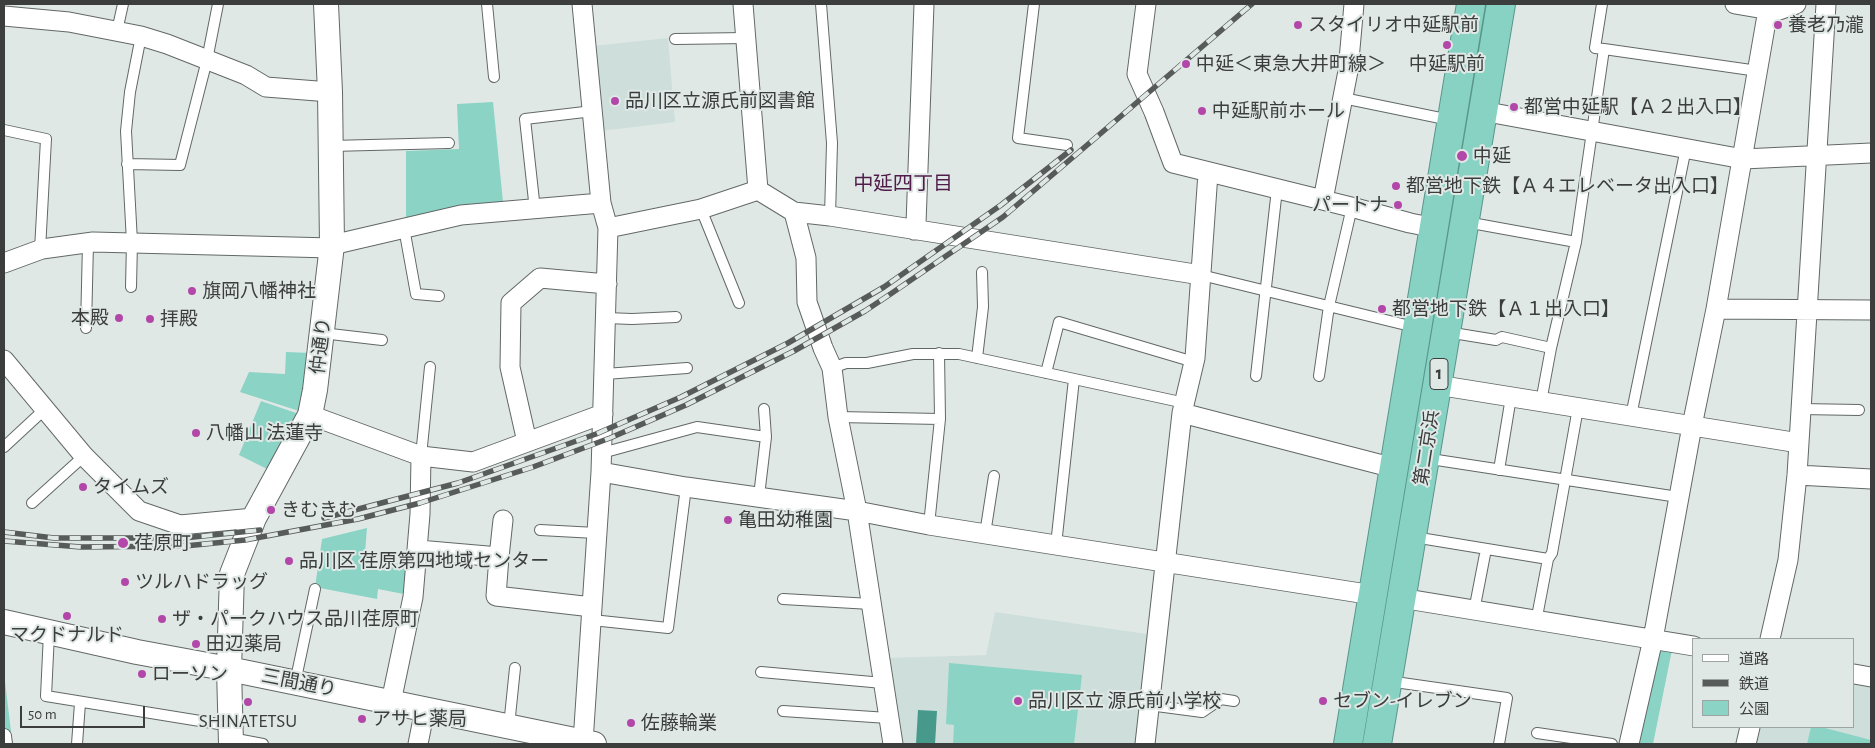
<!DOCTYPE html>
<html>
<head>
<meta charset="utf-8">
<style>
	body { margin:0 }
	#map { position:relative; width:1875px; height:748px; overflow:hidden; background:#e0e8e6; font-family:"Alegreya Sans","Noto Sans JP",sans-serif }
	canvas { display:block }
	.frame { position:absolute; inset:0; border:5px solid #3b3e3d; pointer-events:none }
	.legend { position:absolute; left:1692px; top:638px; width:162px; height:90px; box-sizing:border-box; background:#e0e8e6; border:1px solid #9ea4a2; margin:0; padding:6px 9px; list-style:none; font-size:15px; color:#3b3e3d }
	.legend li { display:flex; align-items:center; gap:10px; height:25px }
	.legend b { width:25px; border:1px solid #9ea4a2 }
	.scale { position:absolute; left:20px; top:706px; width:125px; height:22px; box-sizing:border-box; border:2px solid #3b3e3d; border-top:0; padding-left:6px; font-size:15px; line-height:18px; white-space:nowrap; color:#3b3e3d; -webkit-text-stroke:4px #e0e8e6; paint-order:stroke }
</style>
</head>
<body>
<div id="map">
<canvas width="1875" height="748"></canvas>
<div class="frame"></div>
<ul class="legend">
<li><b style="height:6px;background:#fff"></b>道路</li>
<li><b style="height:6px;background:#575b5a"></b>鉄道</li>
<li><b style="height:14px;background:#8ad3c5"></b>公園</li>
</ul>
<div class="scale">50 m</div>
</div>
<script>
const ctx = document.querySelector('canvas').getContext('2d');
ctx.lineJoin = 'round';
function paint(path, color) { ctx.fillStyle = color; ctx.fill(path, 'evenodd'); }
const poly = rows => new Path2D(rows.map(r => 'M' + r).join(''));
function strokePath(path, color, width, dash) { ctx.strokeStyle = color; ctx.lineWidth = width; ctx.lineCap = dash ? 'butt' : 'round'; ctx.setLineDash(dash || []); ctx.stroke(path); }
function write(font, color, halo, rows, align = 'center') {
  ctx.font = font + ' "Alegreya Sans","Noto Sans JP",sans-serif'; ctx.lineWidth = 4; ctx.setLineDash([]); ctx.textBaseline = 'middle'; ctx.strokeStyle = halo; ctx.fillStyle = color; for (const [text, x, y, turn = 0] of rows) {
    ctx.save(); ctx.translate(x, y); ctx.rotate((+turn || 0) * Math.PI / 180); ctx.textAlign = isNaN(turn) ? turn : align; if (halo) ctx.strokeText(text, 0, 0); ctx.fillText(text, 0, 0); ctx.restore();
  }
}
paint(poly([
	[668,38,675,122,601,131,592,46],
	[995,612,1147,634,1138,744,901,744,886,658,986,655],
	[1854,676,1871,678,1871,744,1752,744,1756,727,1854,727]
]), '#cedfdb');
paint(poly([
	[493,102,503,202,406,218,406,151,459,149,457,104],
	[286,352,311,353,302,412,240,392,249,372,285,374],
	[261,401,299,414,269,470,239,455],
	[367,528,364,564,385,566,386,563,410,564,409,595,378,589,377,599,315,587,322,539],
	[1658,648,1672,650,1653,744,1635,744],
	[949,663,1082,675,1074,744,953,744,954,725,946,724],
	[4,673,12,740,13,744,4,744],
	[1811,727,1821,727,1871,740,1871,744,1807,744]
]), '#8ad3c5');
paint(poly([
	[918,710,937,711,935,744,916,744]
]), '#46998b');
const service = poly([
	[487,4,494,77],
	[821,4,832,143,830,216],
	[1034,4,1018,138,1067,145],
	[1602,4,1595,48,1604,49],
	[117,31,123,4],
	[675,39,746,38],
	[1343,98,1450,120],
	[4,130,46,139,40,250],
	[331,146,449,143],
	[127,164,180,165,207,60,218,4],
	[701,209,739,303],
	[535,210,525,119,593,111],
	[1477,224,1576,242],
	[404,228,416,294,439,296],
	[1201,275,1402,324],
	[131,287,132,242,126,131,130,92,141,36],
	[606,318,632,319,676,317],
	[86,328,88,243],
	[1447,332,1496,340,1502,337,1551,348],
	[322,333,382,340],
	[977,358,983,307,982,272],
	[832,368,846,363,867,363,913,354,959,354,1185,403],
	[1046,373,1059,322,1194,362],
	[605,374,687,368],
	[1256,376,1277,189],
	[1319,376,1329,306,1352,207],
	[1541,402,1551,348,1576,242,1604,49,1758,71],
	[1801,409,1859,410],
	[1631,416,1686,148],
	[838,417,940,419],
	[4,447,45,409],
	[602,453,697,427,766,437],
	[421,456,430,367],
	[1437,460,1678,497],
	[1499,470,1511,397],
	[759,496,766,437,764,409],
	[32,503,84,456],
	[929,525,940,419,939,353],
	[540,530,596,533],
	[985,534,994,476],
	[1426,539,1548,559,1536,622],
	[1056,545,1074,379],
	[1548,559,1552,553,1578,408],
	[783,599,871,604],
	[1474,611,1486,549],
	[592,620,668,628,686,487],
	[49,633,46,696,231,726],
	[761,672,883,683],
	[295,683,315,589],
	[1402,683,1507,698,1499,744],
	[1149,705,1202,712,1221,699,1234,701],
	[783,711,888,718],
	[509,726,515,668],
	[1537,733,1612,744],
	[231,738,263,744],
	[77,744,80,703]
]);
const pedestrian = poly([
	[4,736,5,744]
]);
const minor = poly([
	[582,4,601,203,608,228,601,472,583,742],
	[743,4,758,190,794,212,806,258,807,302,823,348,832,368,838,417,857,511,893,744],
	[1146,4,1137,74,1154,112,1173,163,1355,208,1410,223,1435,228],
	[1735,4,1776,11,1796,4],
	[4,16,69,22,141,36,167,44,246,75,266,87,330,92],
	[1482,111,1743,159,1871,153],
	[1323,200,1348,71,1354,4],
	[794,212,830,216,1201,275],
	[608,228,701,209,758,190],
	[914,230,916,224,924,4],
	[332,245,461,215,601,203],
	[4,263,42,249,93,242,332,248],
	[1716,309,1871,310],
	[4,360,84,456,139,511,180,525,254,518],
	[1437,385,1799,443],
	[1182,413,1394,468],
	[310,415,421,456,473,462,603,414],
	[527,442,510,367,511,303,540,278,607,284],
	[601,472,686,487,857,511,929,525,1373,595],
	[1797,475,1871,479],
	[418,550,499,557,496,596,592,607],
	[499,557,503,520],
	[1401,598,1694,646],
	[1770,639,1788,560,1797,475,1826,4],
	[1854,674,1871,677],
	[391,702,413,597,420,514,421,456],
	[418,744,425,709],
	[1145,744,1182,413,1195,358,1208,173],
	[1629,744,1653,639,1692,426,1716,309,1769,4],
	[1746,744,1750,727]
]);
const tertiary = poly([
	[4,622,137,652,229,669,594,744],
	[231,744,229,669,232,574,254,518,310,415,315,390,332,245,330,92,326,4]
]);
const trunk = poly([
	[1348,744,1471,4],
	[1377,744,1501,4]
]);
strokePath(service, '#626867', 12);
strokePath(pedestrian, '#626867', 16);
strokePath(minor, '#626867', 21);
strokePath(tertiary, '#626867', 26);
strokePath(trunk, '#5a968c', 30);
strokePath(service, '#fff', 10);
strokePath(pedestrian, '#fff', 14);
strokePath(minor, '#fff', 19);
strokePath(tertiary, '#fff', 24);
strokePath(trunk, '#88d2c4', 28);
const rail = poly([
	[324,518,458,483,596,434,681,397,788,343,884,287,1001,205,1071,150],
	[4,532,54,538,184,538,260,530],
	[4,541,81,547,185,546,245,540,358,519,420,503,533,467,610,438,686,405,794,351,865,311,892,293,1003,217,1252,4]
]);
strokePath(rail, '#575b5a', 5.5);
strokePath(rail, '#e0e8e6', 4, [11]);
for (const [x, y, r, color] of [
	[1298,25,5,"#b247a9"],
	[1778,25,5,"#b247a9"],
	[1447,45,5,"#b247a9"],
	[1186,64,5,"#b247a9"],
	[615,101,5,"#b247a9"],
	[1514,107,5,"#b247a9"],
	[1202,111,5,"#b247a9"],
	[1462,156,6,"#b247a9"],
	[1396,186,5,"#b247a9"],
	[1398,205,5,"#b247a9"],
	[192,291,5,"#b247a9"],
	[1382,309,5,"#b247a9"],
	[119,318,5,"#b247a9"],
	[150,319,5,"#b247a9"],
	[196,433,5,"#b247a9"],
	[83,487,5,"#b247a9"],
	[271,510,5,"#b247a9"],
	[728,520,5,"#b247a9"],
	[123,543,6,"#b247a9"],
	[289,561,5,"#b247a9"],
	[125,582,5,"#b247a9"],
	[67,616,5,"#b247a9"],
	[162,619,5,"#b247a9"],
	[196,644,5,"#b247a9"],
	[142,674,5,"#b247a9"],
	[1018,701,5,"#b247a9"],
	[1323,701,5,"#b247a9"],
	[248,702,5,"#b247a9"],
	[362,719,5,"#b247a9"],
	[631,723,5,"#b247a9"]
]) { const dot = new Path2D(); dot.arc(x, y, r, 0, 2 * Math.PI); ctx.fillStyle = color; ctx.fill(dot); strokePath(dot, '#e0e8e6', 2); }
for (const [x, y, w] of [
	[1439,374,18]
]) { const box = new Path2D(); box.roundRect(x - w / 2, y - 15.5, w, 31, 4); ctx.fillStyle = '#e0e8e6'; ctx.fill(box); strokePath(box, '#3b3e3d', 1); }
write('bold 18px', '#3b3e3d', null, [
	["1",1439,374]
]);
write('19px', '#3b3e3d', '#e0e8e6', [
	["スタイリオ中延駅前",1308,25],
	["養老乃瀧",1788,25],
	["中延＜東急大井町線＞",1196,64],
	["中延駅前",1447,64,"center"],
	["品川区立源氏前図書館",625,101],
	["都営中延駅【Ａ２出入口】",1524,107],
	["中延駅前ホール",1212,111],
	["中延",1473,156],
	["都営地下鉄【Ａ４エレベータ出入口】",1406,186],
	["パートナ",1388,205,"right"],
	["旗岡八幡神社",202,291],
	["都営地下鉄【Ａ１出入口】",1392,309],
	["本殿",109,318,"right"],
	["拝殿",160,319],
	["八幡山 法蓮寺",206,433],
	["タイムズ",93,487],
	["きむきむ",281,510],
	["亀田幼稚園",738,520],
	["荏原町",134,543],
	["品川区 荏原第四地域センター",299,561],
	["ツルハドラッグ",135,582],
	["ザ・パークハウス品川荏原町",172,619],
	["マクドナルド",67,635,"center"],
	["田辺薬局",206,644],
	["ローソン",152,674],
	["品川区立 源氏前小学校",1028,701],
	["セブン-イレブン",1333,701],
	["アサヒ薬局",372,719],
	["SHINATETSU",248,721,"center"],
	["佐藤輪業",641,723]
], 'left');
write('19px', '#3b3e3d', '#e0e8e6', [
	["仲通り",321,346,-83],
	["第二京浜",1427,448,-81],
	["三間通り",299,683,11]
]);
write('20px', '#501d4b', '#e0e8e6', [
	["中延四丁目",903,184]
]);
</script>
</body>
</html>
